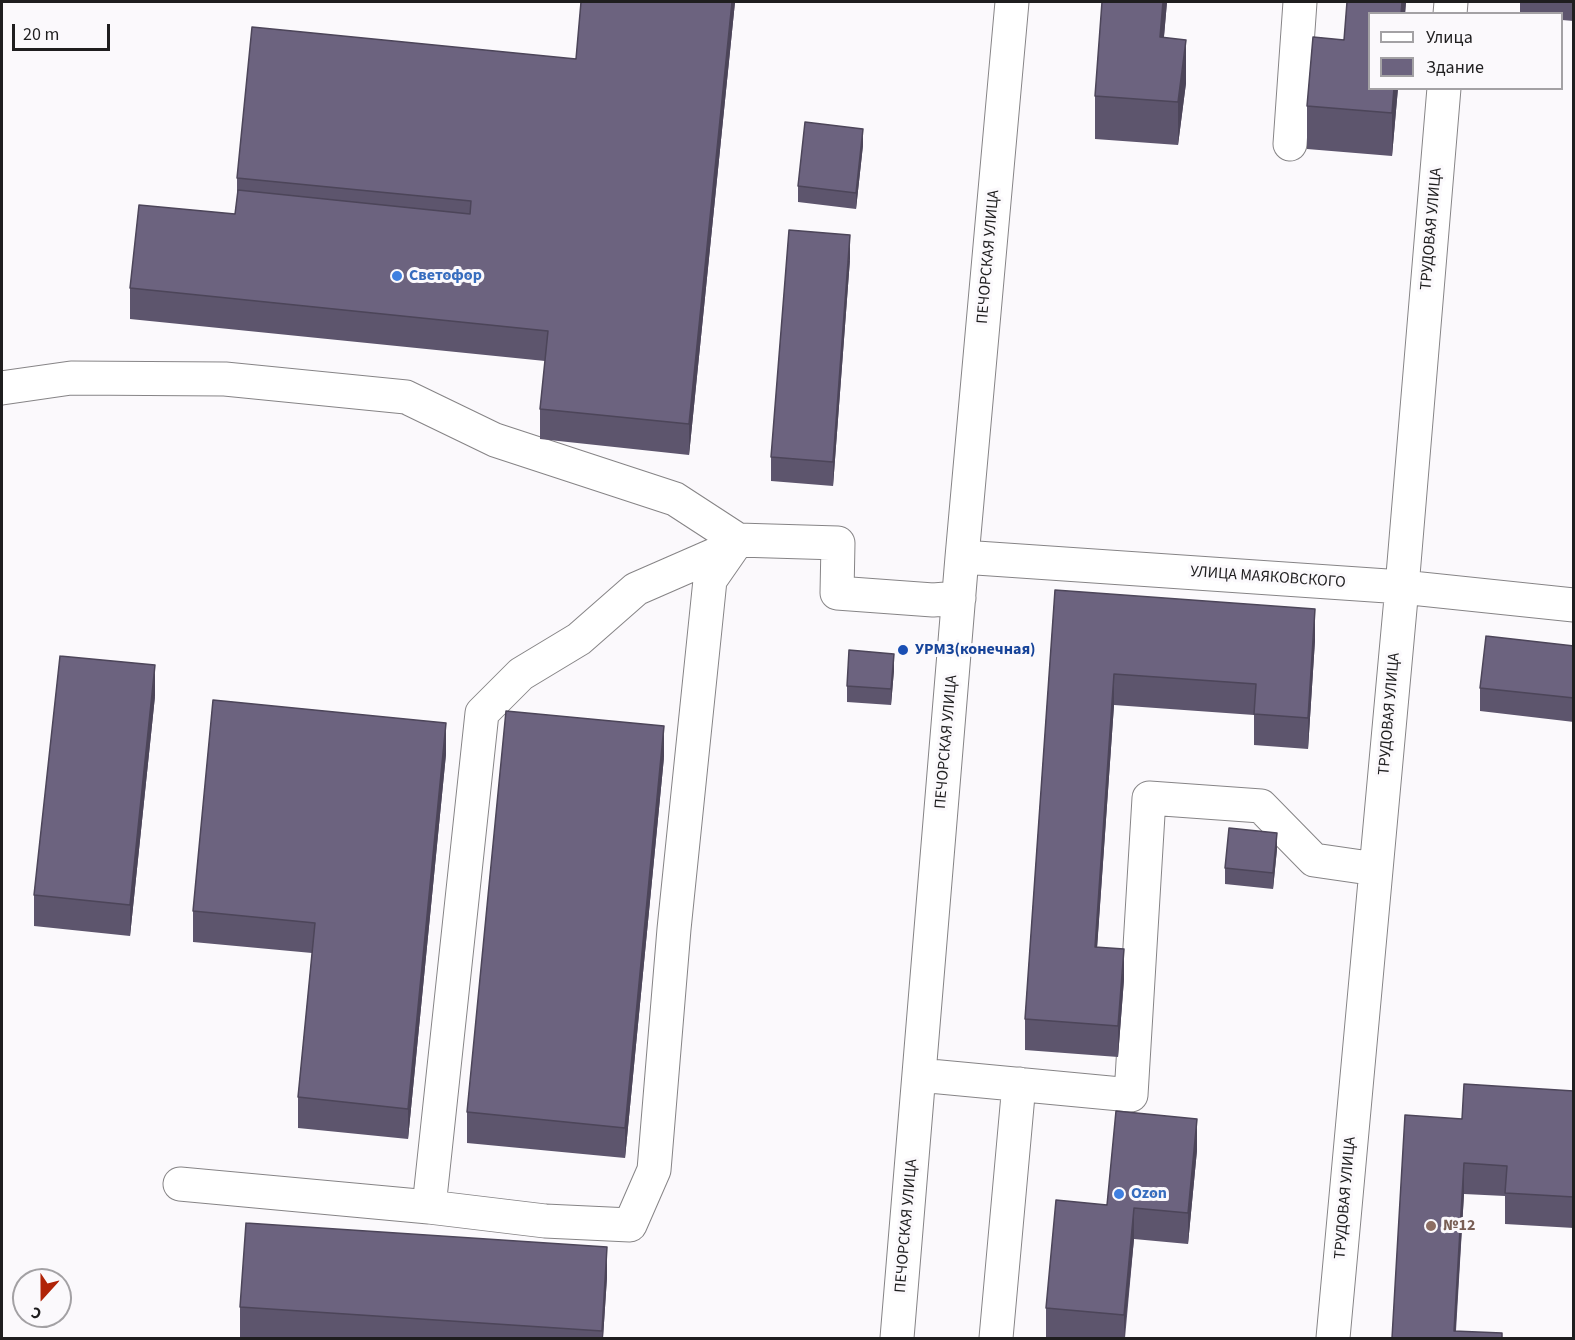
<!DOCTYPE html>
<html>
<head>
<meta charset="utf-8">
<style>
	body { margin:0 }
	#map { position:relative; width:1575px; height:1340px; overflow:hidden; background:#fbf9fc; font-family:"Source Sans 3",sans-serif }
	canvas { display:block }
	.frame { position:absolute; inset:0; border:3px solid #1f1e1f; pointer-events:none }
	.legend { position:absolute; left:1368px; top:12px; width:195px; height:78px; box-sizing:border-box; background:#fbf9fc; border:2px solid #a3a1a4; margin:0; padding:8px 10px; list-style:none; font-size:18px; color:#1f1e1f }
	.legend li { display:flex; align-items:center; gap:12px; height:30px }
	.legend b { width:30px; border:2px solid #a3a1a4 }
	.north { position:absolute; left:12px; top:1268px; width:60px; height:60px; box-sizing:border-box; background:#fbf9fc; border:2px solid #a3a1a4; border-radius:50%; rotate:201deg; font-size:16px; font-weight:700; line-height:24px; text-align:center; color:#1f1e1f }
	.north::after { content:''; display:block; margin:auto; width:21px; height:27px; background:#b02307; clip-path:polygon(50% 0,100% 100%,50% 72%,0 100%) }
	.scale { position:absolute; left:12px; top:24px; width:98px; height:27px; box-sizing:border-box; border:3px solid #1f1e1f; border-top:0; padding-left:8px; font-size:18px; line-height:21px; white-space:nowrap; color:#1f1e1f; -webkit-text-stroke:4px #fbf9fc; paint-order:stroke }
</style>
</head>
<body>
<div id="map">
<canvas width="1575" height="1340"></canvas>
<div class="frame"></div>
<ul class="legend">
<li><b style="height:8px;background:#fff"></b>Улица</li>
<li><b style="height:16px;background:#6c637f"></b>Здание</li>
</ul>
<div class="north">С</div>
<div class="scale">20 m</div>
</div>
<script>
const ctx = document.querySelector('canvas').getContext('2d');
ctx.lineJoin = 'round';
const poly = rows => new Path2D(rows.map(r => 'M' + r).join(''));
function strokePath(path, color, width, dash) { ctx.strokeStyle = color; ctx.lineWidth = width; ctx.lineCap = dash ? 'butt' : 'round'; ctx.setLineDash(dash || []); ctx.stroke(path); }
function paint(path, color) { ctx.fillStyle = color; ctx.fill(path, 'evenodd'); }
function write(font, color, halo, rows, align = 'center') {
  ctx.font = font + ' "Source Sans 3",sans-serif'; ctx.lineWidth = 6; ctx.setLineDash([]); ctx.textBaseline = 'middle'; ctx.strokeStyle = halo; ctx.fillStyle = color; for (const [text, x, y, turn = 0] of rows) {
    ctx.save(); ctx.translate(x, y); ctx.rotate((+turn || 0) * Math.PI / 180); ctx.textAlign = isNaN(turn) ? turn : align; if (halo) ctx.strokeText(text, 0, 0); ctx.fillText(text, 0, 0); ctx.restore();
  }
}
const minor = poly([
	[1450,14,1451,2],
	[1290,144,1300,2],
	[2,388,71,378,225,379,406,397,495,440,675,499,738,540,838,543,837,593,933,600,959,598],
	[962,557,1402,587,1574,605],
	[919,1075,1131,1095,1149,798,1261,806,1314,860,1376,869],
	[180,1184,429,1207,482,713,521,674,579,639,636,589,723,551,738,540],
	[429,1207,545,1221,630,1225,654,1170,674,929,710,580,735,544],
	[897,1338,962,557,1012,2],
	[996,1338,1019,1084],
	[1333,1338,1402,587,1444,88]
]);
strokePath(minor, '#868486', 35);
strokePath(minor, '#fff', 33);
paint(poly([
	[581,2,735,2,689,455,540,439,540,409,545,361,130,319,130,288,235,214,237,198,237,178,576,59],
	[1167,2,1164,37,1186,83,1178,145,1095,139,1095,96],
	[1347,2,1406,2,1405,14,1370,14,1370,88,1398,88,1392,156,1307,149,1307,106,1313,37,1344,40],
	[1520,2,1574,2,1574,21,1562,20,1562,14,1520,14],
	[863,145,856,209,798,202,798,186],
	[850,259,833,486,771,481,771,457],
	[1055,590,1315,640,1308,749,1254,745,1254,715,1114,705,1097,947,1124,979,1118,1057,1025,1050,1025,1019],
	[1574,646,1574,722,1480,711,1480,688],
	[894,670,891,705,847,702,847,686],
	[155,696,130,936,34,926,34,895],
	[446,754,408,1139,298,1128,298,1097,312,953,193,942,193,911],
	[664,757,625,1158,467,1143,467,1112],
	[1277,849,1273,889,1225,884,1225,868],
	[1574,1091,1574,1228,1505,1224,1505,1196,1464,1194,1456,1331,1392,1338,1462,1119],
	[1197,1150,1188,1244,1134,1239,1125,1338,1046,1338,1046,1308,1107,1205],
	[607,1277,603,1338,240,1338,240,1307]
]), '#5d556d');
paint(poly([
	[732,2,735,2,689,455,689,424],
	[1163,2,1167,2,1160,80,1160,37],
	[1402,2,1406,2,1405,14,1401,14],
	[1186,40,1186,83,1178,145,1178,102],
	[1394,88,1398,88,1392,156,1392,113],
	[863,129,863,145,856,209,856,193],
	[850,235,850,259,833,486,833,462],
	[1315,609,1315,640,1308,749,1308,718],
	[894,654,894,670,891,705,891,689],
	[155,665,155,696,130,936,130,905],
	[1114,674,1114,705,1095,978,1095,947],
	[446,723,446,754,408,1139,408,1109],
	[664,726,664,757,625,1158,625,1128],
	[1277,833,1277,849,1273,889,1273,873],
	[1124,949,1124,979,1118,1057,1118,1026],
	[1197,1119,1197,1150,1188,1244,1188,1213],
	[1464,1163,1464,1194,1455,1338,1454,1331],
	[1134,1208,1134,1239,1124,1338,1124,1315],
	[607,1247,607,1277,603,1338,602,1338]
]), '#4c4559');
const building = poly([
	[581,2,732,2,689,424,540,409,548,331,130,288,139,205,235,214,238,190,470,214,471,201,237,178,252,27,576,59,581,2],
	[1102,2,1163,2,1160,37,1186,40,1178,102,1095,96,1102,2],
	[1347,2,1402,2,1401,14,1370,14,1370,88,1394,88,1392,113,1307,106,1313,37,1344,40,1347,2],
	[805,122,863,129,856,193,798,186,805,122],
	[789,230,850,235,833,462,771,457,789,230],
	[1055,590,1315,609,1308,718,1254,714,1256,684,1114,674,1095,947,1124,949,1118,1026,1025,1019,1055,590],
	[1486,636,1574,646,1574,698,1480,688,1486,636],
	[849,650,894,654,891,689,847,686,849,650],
	[60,656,155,665,130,905,34,895,60,656],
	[213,700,446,723,408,1109,298,1097,315,923,193,911,213,700],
	[506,711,664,726,625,1128,467,1112,506,711],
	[1229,828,1277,833,1273,873,1225,868,1229,828],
	[1464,1084,1574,1091,1574,1197,1505,1193,1507,1166,1464,1163,1454,1331,1502,1333,1502,1338,1392,1338,1405,1115,1462,1119,1464,1084],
	[1116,1111,1197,1119,1188,1213,1134,1208,1124,1315,1046,1308,1056,1200,1107,1205,1116,1111],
	[246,1223,607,1247,602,1331,240,1307,246,1223]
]);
paint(building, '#6c637f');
strokePath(building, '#4c4559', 1.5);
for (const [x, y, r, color] of [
	[397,276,6,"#3f7fe0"],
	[903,650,6,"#1a4fb4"],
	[1119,1194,6,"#3f7fe0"],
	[1431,1226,6,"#8d6e63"]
]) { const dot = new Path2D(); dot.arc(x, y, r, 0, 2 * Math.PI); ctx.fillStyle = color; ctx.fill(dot); strokePath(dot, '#fbf9fc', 2); }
write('16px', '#1f1e1f', '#fbf9fc', [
	["ТРУДОВАЯ УЛИЦА",1432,229,-85],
	["ПЕЧОРСКАЯ УЛИЦА",989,257,-85],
	["УЛИЦА МАЯКОВСКОГО",1268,578,4],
	["ТРУДОВАЯ УЛИЦА",1390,714,-85],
	["ПЕЧОРСКАЯ УЛИЦА",947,742,-85],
	["ТРУДОВАЯ УЛИЦА",1346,1198,-85],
	["ПЕЧОРСКАЯ УЛИЦА",907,1226,-85]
]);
write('bold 16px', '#366cbe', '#fbf9fc', [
	["Светофор",409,276],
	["Ozon",1131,1194]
], 'left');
write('bold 16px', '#164399', '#fbf9fc', [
	["УРМЗ(конечная)",915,650]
], 'left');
write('bold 16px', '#785e54', '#fbf9fc', [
	["№12",1443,1226]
], 'left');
</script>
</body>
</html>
